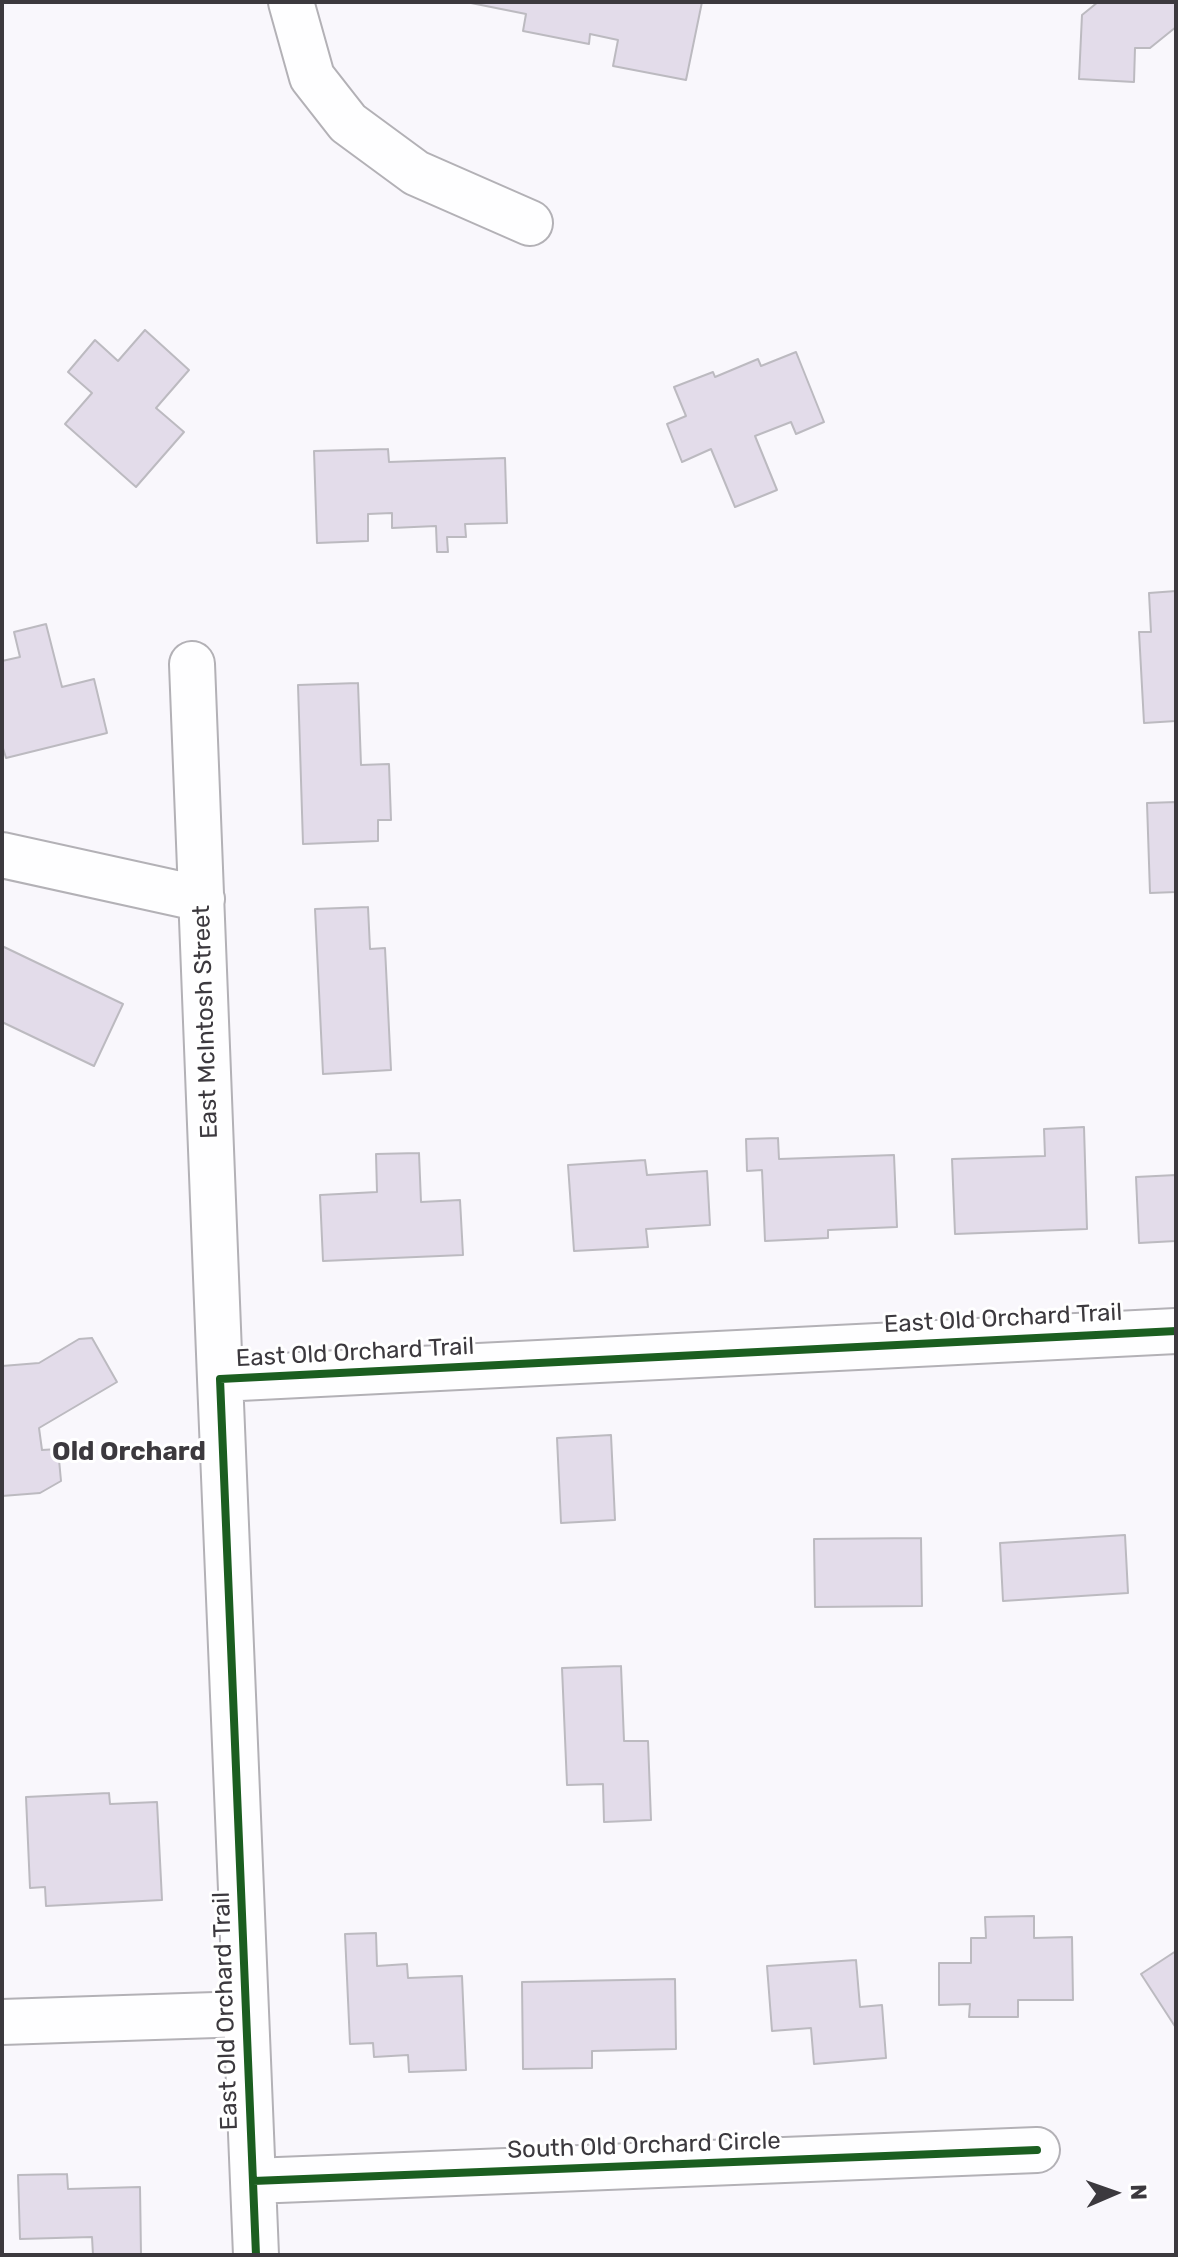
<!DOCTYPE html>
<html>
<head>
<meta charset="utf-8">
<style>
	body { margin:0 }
	#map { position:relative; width:1178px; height:2257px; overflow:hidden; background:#f9f7fc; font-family:Rubik,sans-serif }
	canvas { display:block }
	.frame { position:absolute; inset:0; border:4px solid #3c393e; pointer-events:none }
	.north { position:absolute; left:1074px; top:2153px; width:80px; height:80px; -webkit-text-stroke:6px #fff; paint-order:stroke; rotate:88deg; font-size:22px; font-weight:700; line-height:32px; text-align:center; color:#3c393e }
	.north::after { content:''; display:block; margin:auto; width:28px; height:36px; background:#3c393e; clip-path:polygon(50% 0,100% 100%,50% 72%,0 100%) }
</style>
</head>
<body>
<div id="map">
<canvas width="1178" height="2257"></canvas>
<div class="frame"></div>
<div class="north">N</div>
</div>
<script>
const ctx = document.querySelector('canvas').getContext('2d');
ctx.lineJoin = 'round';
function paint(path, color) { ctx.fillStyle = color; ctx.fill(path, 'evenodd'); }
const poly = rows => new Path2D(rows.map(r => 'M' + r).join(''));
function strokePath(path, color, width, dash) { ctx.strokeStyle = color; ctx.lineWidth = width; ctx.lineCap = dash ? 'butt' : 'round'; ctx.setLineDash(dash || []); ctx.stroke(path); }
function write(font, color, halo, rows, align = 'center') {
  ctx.font = font + ' Rubik,sans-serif'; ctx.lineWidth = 6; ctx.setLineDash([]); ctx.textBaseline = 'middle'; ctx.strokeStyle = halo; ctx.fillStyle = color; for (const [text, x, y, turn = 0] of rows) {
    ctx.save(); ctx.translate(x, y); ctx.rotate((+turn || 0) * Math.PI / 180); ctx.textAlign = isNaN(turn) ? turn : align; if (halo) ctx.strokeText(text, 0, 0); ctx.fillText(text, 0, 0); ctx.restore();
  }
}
const building = poly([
	[466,2,702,2,686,80,613,66,618,40,590,34,589,44,523,31,526,14,466,2],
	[1098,2,1176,2,1176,27,1150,48,1135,48,1134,82,1079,79,1082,15,1098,2],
	[145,330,189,370,156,408,184,432,136,487,65,424,92,393,68,372,95,340,118,361,145,330],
	[796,352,824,422,796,434,791,422,755,436,777,490,735,507,711,449,682,462,667,424,686,416,674,387,713,372,715,377,758,359,761,366,796,352],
	[388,449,389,462,505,458,507,523,465,524,466,537,447,537,448,552,437,552,436,526,392,528,392,513,368,514,368,541,317,543,314,451,388,449],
	[1176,591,1176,721,1144,723,1139,632,1151,632,1149,593,1176,591],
	[46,624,62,687,94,679,107,733,6,758,2,745,2,661,20,657,14,632,46,624],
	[358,683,361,765,389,764,391,820,378,820,378,841,303,844,298,685,358,683],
	[1176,802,1176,892,1150,893,1147,803,1176,802],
	[368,907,370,949,385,948,391,1070,323,1074,315,909,368,907],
	[2,946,123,1004,94,1066,2,1022,2,946],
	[1084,1127,1087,1229,955,1234,952,1159,1045,1156,1044,1129,1084,1127],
	[778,1138,779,1159,894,1155,897,1227,828,1230,828,1238,765,1241,762,1170,747,1171,746,1139,778,1138],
	[419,1153,421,1202,460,1200,463,1255,323,1261,320,1195,377,1192,376,1154,419,1153],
	[645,1160,647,1175,707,1171,710,1225,646,1229,648,1247,574,1251,568,1165,645,1160],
	[1176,1175,1176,1241,1139,1243,1136,1177,1176,1175],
	[92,1338,117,1382,39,1428,42,1450,58,1449,61,1481,40,1493,2,1496,2,1366,39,1363,79,1339,92,1338],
	[611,1435,615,1520,561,1523,557,1438,611,1435],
	[1125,1535,1128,1593,1003,1601,1000,1543,1125,1535],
	[921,1538,922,1606,815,1607,814,1539,921,1538],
	[621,1666,624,1741,648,1741,651,1820,604,1822,603,1784,567,1785,562,1668,621,1666],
	[109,1793,110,1804,157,1802,162,1900,46,1906,45,1887,30,1888,26,1797,109,1793],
	[1034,1916,1034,1938,1072,1937,1073,2000,1018,2000,1018,2017,969,2017,970,2004,939,2005,939,1963,971,1963,971,1938,986,1938,985,1917,1034,1916],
	[376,1933,377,1966,407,1964,408,1978,462,1976,466,2070,409,2072,408,2055,374,2057,373,2043,350,2044,345,1934,376,1933],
	[1176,1951,1176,2028,1141,1974,1176,1951],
	[856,1960,860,2007,882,2005,886,2058,814,2064,811,2028,772,2031,767,1966,856,1960],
	[675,1979,676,2049,592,2051,592,2068,523,2069,522,1982,675,1979],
	[67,2174,68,2189,140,2187,141,2255,93,2255,92,2237,20,2239,18,2175,67,2174]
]);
paint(building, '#e3dcea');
strokePath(building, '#bcbac0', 2);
const minor = poly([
	[291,2,312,77,348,123,416,173,530,223],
	[192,664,220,1379],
	[2,855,202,899],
	[2,2022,246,2014],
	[253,2181,1037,2150],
	[256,2255,220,1379,1176,1331]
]);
strokePath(minor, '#b3b1b6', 48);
strokePath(minor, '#fefeff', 44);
strokePath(poly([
	[253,2181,1037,2150],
	[256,2255,220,1379,1176,1331]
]), '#1b5e20', 8);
write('24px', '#3c393e', '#fff', [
	["East McIntosh Street",206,1022,-92],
	["East Old Orchard Trail",1003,1319,-3],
	["East Old Orchard Trail",355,1353,-3],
	["East Old Orchard Trail",226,2011,-92],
	["South Old Orchard Circle",644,2146,-2]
]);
write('bold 26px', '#3c393e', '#fff', [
	["Old Orchard",129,1452]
]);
</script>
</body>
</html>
